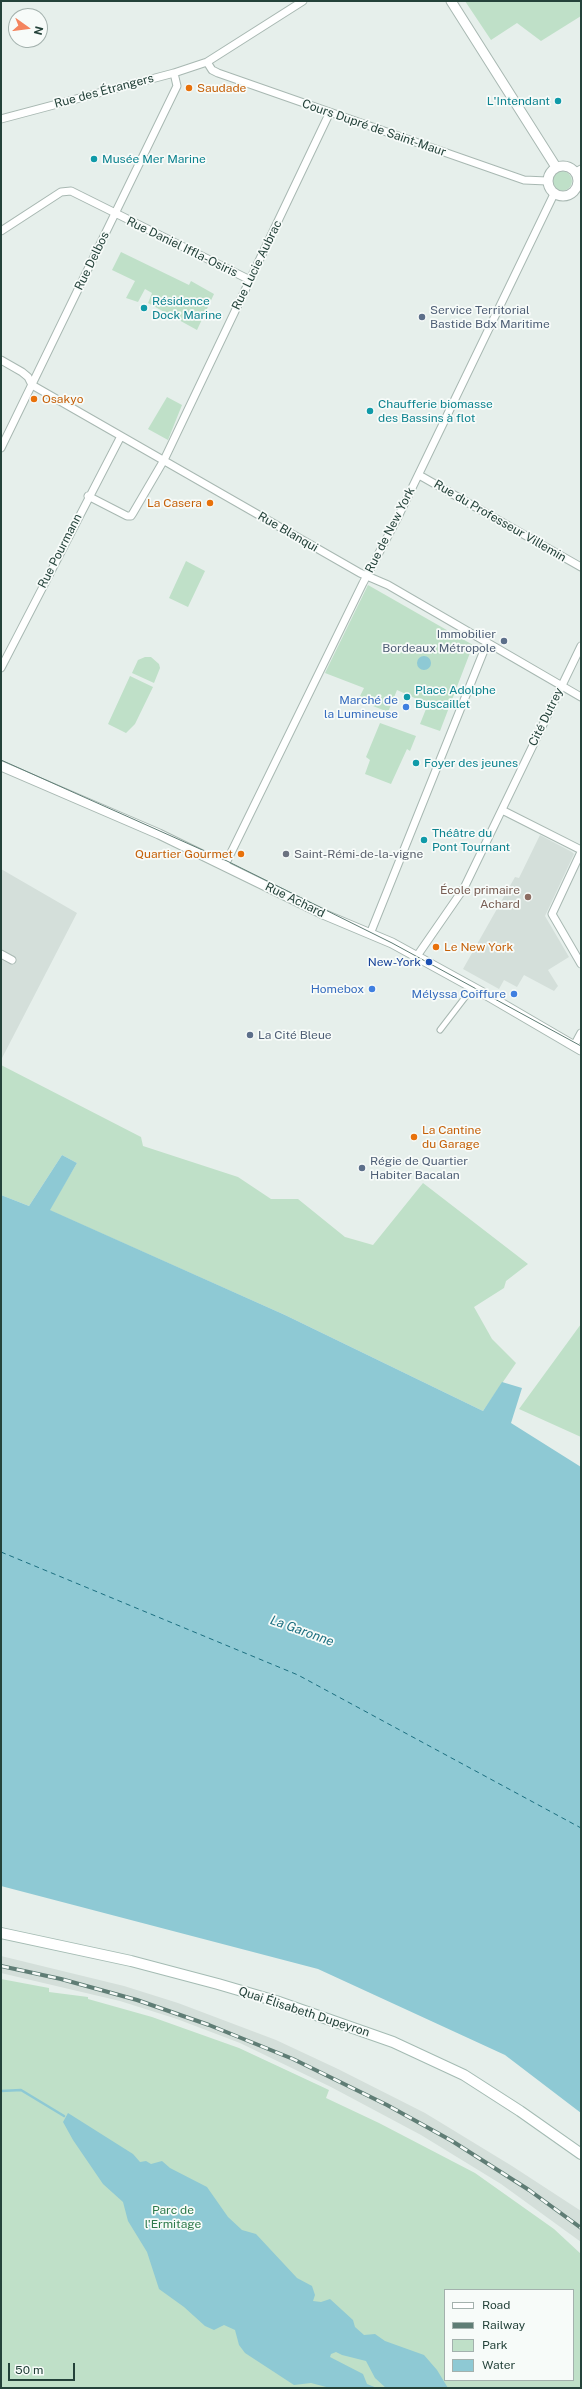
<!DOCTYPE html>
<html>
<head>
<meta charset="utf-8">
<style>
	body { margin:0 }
	#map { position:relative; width:582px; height:2389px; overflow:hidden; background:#e6efeb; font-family:"Public Sans",sans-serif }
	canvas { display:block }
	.frame { position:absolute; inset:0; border:2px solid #24423a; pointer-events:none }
	.legend { position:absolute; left:444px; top:2289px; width:130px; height:92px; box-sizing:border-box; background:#f7fbf9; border:1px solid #a3b1ad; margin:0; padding:5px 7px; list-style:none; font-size:12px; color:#24423a }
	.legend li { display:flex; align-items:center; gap:8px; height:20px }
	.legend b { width:20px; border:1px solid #a3b1ad }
	.north { position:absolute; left:8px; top:8px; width:40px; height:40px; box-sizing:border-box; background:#f7fbf9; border:1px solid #a3b1ad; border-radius:50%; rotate:104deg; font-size:11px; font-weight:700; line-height:16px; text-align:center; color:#24423a }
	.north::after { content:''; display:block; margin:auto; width:14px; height:18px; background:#f4845f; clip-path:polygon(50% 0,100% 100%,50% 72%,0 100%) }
	.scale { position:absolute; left:8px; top:2363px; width:67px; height:18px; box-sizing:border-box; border:2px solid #24423a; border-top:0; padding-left:5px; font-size:12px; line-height:14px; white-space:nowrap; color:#24423a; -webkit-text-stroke:3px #f7fbf9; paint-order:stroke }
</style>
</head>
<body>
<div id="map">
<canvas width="582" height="2389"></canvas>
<div class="frame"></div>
<ul class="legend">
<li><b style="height:5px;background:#fff"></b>Road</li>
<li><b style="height:5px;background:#5f7d75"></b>Railway</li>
<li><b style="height:11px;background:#bfe0c8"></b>Park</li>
<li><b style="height:11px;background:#8ec9d4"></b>Water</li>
</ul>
<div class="north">N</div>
<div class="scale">50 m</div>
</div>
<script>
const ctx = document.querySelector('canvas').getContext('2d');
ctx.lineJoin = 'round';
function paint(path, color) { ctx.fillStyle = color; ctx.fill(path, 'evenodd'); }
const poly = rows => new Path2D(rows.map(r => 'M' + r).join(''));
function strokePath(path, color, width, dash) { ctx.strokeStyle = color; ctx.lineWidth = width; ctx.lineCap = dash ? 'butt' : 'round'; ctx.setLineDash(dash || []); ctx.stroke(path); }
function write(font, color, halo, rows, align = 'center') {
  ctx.font = font + ' "Public Sans",sans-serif'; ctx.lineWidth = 3.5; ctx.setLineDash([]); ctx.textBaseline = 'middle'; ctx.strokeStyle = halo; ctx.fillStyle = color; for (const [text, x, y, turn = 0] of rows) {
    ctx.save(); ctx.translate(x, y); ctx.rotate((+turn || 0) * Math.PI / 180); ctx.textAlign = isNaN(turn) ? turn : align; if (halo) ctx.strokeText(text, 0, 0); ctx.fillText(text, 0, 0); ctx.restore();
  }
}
paint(poly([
	[540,835,572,852,574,854,545,916,569,957,548,970,558,986,554,991,524,975,517,987,504,980,499,989,463,969,515,877,519,878],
	[1,869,77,913,1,1060],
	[1,1956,124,1986,178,2003,276,2040,338,2069,425,2113,512,2166,578,2209,581,2211,581,2242,501,2184,421,2135,331,2087,240,2043,177,2019,120,2001,1,1973]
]), '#d4dfda');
paint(poly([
	[465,1,581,1,581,16,541,41,517,23,491,40],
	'552 181a10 10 0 1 1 20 0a10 10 0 1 1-20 0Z',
	[121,252,189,285,191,281,214,294,197,330,148,303,152,293,145,289,138,302,126,298,135,281,112,270],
	[167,397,182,405,168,440,148,429],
	[186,561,205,571,188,607,169,598],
	[368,585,473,645,440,731,420,724,428,704,397,690,388,712,358,700,364,688,325,673],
	[145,657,151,657,159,664,160,668,154,683,132,673,138,660],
	[130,676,153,687,135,724,126,733,108,724],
	[380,723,416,736,410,751,407,749,391,784,365,774,370,760,366,757],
	[1,1065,141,1137,143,1146,238,1177,271,1199,298,1199,345,1237,373,1245,423,1183,528,1264,506,1281,504,1288,474,1307,492,1339,516,1363,483,1411,285,1315,49,1210,77,1163,62,1155,29,1206,1,1195],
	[581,1324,581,1437,519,1409],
	[1,1979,49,1988,49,1992,88,1997,88,1999,152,2017,239,2048,329,2090,326,2098,379,2123,475,2173,554,2229,581,2254,581,2388,1,2388],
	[445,2290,573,2290,573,2380,445,2380]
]), '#bfe0c8');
paint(poly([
	'417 663a7 7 0 1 1 14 0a7 7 0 1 1-14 0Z',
	[62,1155,77,1163,50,1210,285,1315,483,1411,502,1382,522,1388,511,1423,581,1467,581,2113,505,2055,318,1969,1,1886,1,1195,29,1206],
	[68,2113,133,2154,140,2162,146,2161,151,2164,162,2161,170,2168,207,2187,228,2217,242,2230,256,2234,297,2278,312,2286,315,2295,313,2301,321,2302,330,2299,353,2320,355,2327,364,2335,375,2334,385,2341,424,2355,437,2370,448,2388,386,2388,375,2378,366,2361,342,2355,336,2352,331,2354,330,2357,363,2374,367,2384,377,2388,330,2388,311,2383,294,2385,245,2353,239,2345,235,2330,224,2325,214,2330,205,2326,184,2307,159,2289,147,2252,128,2221,123,2202,103,2184,73,2140,63,2122]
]), '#8ec9d4');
strokePath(poly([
	[1,2091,21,2090,64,2116]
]), '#8ec9d4', 2.5);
strokePath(poly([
	[1,1552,298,1675,581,1828]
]), '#1c6f80', 1, [5, 4]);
const pedestrian = poly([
	[440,1030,473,987]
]);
const minor = poly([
	[207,62,212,70,218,73,524,180,547,181],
	[1,119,174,73,207,62,303,1],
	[576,172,581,169],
	[1,231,61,192,71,191,250,280],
	[1,360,22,372,28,377,32,385,360,573,388,585,581,697],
	[1,448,177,86,174,73],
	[419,475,581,567],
	[88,496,127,516,131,516,133,513,164,460,330,112],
	[1,668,121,436],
	[502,810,581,850],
	[581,852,552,914,581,964],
	[225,865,363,583,397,519,554,194],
	[370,934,487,643],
	[1,954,12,960],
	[417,956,464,888,581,646],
	[574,1046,581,1033]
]);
const tertiary = poly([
	[451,1,556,167],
	'548 181a15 15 0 1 1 30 0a15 15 0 1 1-30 0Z',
	[1,766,159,834,323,914,392,943,492,998,581,1050]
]);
const secondary = poly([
	[1,1933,131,1961,218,1984,276,2001,393,2042,464,2075,520,2111,581,2154]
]);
strokePath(pedestrian, '#a8b8b2', 7);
strokePath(minor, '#a8b8b2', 9);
strokePath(tertiary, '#a8b8b2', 11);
strokePath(secondary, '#a4bbb3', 12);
strokePath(pedestrian, '#fff', 5);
strokePath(minor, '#fff', 7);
strokePath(tertiary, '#fff', 9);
strokePath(secondary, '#fff', 10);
strokePath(poly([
	[1,760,227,861,392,943,581,1046]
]), '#5f7d75', 1);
const rail = poly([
	[1,1966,61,1979,137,2000,209,2025,293,2059,387,2105,452,2141,529,2190,581,2228]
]);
strokePath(rail, '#5f7d75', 4);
strokePath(rail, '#f7fbf9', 2.5, [8]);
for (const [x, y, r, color] of [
	[189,88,4,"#e8710a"],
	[558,101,4,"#0f9aa8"],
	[94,159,4,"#0f9aa8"],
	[144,308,4,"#0f9aa8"],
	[422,317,4,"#5c6f8a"],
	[34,399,4,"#e8710a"],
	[370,411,4,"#0f9aa8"],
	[210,503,4,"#e8710a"],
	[504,641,4,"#5c6f8a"],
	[407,697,4,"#0f9aa8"],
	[406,707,4,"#3f7fe0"],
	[416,763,4,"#0f9aa8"],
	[424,840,4,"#0f9aa8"],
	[241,854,4,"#e8710a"],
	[286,854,4,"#6b7280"],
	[528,897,4,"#8d6e63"],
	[436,947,4,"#e8710a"],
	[429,962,4,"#1a4fb4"],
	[372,989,4,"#3f7fe0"],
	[514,994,4,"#3f7fe0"],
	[250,1035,4,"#5c6f8a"],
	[414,1137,4,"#e8710a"],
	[362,1168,4,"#5c6f8a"]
]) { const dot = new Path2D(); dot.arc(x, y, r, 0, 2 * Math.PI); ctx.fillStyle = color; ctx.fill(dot); strokePath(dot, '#f7fbf9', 1.5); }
write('12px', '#c56008', '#f7fbf9', [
	["Saudade",197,88],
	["Osakyo",42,399],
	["La Casera",202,503,"right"],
	["Quartier Gourmet",233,854,"right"],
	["Le New York",444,947],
	["La Cantine",422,1130],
	["du Garage",422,1144]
], 'left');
write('12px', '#24423a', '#f7fbf9', [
	["Rue des Étrangers",104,91,-15],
	["Cours Dupré de Saint-Maur",374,128,19],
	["Rue Daniel Iffla-Osiris",182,247,26],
	["Rue Delbos",92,261,-64],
	["Rue Lucie Aubrac",257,265,-64],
	["Rue du Professeur Villemin",500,521,30],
	["Rue de New York",390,530,-63],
	["Rue Blanqui",288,532,30],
	["Rue Pourmann",60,551,-63],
	["Cité Dutrey",546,717,-64],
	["Rue Achard",295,900,26],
	["Quai Élisabeth Dupeyron",304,2012,18]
]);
write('12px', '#0d838f', '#f7fbf9', [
	["L'Intendant",550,101,"right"],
	["Musée Mer Marine",102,159],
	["Résidence",152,301],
	["Dock Marine",152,315],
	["Chaufferie biomasse",378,404],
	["des Bassins à flot",378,418],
	["Place Adolphe",415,690],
	["Buscaillet",415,704],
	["Foyer des jeunes",424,763],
	["Théâtre du",432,833],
	["Pont Tournant",432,847]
], 'left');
write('12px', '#4e5e75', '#f7fbf9', [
	["Service Territorial",430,310],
	["Bastide Bdx Maritime",430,324],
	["Immobilier",496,634,"right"],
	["Bordeaux Métropole",496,648,"right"],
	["La Cité Bleue",258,1035],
	["Régie de Quartier",370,1161],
	["Habiter Bacalan",370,1175]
], 'left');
write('12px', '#366cbe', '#f7fbf9', [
	["Marché de",398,700],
	["la Lumineuse",398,714],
	["Homebox",364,989],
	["Mélyssa Coiffure",506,994]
], 'right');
write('12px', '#5b616d', '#f7fbf9', [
	["Saint-Rémi-de-la-vigne",294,854]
], 'left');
write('12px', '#785e54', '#f7fbf9', [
	["École primaire",520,890],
	["Achard",520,904]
], 'right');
write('12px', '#164399', '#f7fbf9', [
	["New-York",421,962]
], 'right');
write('12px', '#2d7a4b', '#f7fbf9', [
	["Parc de",173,2210],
	["l'Ermitage",173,2224]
]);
write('italic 13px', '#1c6f80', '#f7fbf9', [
	["La Garonne",302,1631,20]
]);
</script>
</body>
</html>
